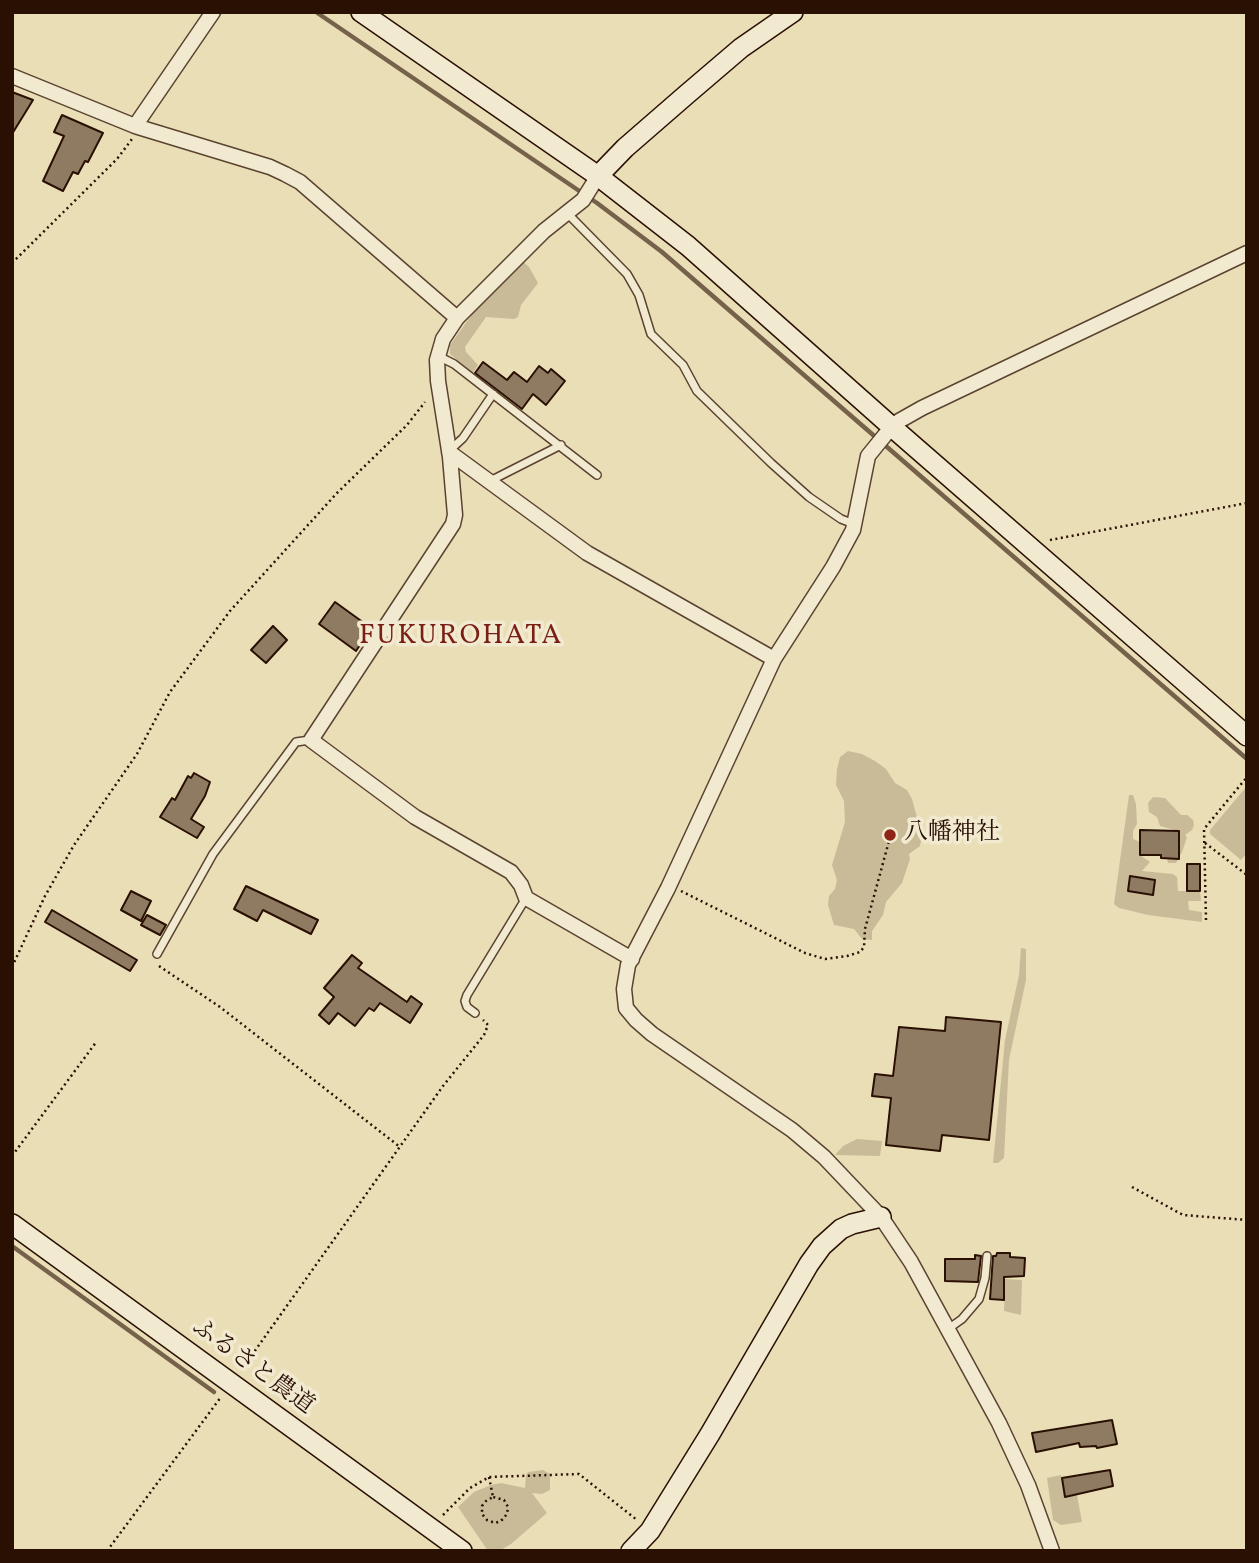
<!DOCTYPE html>
<html>
<head>
<meta charset="utf-8">
<style>
	body { margin:0 }
	#map { position:relative; width:1259px; height:1563px; overflow:hidden; background:#eadeb7; font-family:Vollkorn,serif }
	canvas { display:block }
	.frame { position:absolute; inset:0; border:14px solid #2a0f03; pointer-events:none }
</style>
</head>
<body>
<div id="map">
<canvas width="1259" height="1563"></canvas>
<div class="frame"></div>
</div>
<script>
const ctx = document.querySelector('canvas').getContext('2d');
ctx.lineJoin = 'round';
function paint(path, color) { ctx.fillStyle = color; ctx.fill(path, 'evenodd'); }
const poly = rows => new Path2D(rows.map(r => 'M' + r).join(''));
function strokePath(path, color, width, dash) { ctx.strokeStyle = color; ctx.lineWidth = width; ctx.lineCap = dash ? 'butt' : 'round'; ctx.setLineDash(dash || []); ctx.stroke(path); }
function write(font, color, halo, rows, align = 'center') {
  ctx.font = font + ' Vollkorn,"Noto Serif JP",serif'; ctx.lineWidth = 7; ctx.setLineDash([]); ctx.textBaseline = 'middle'; ctx.strokeStyle = halo; ctx.fillStyle = color; for (const [text, x, y, turn = 0] of rows) {
    ctx.save(); ctx.translate(x, y); ctx.rotate((+turn || 0) * Math.PI / 180); ctx.textAlign = isNaN(turn) ? turn : align; if (halo) ctx.strokeText(text, 0, 0); ctx.fillText(text, 0, 0); ctx.restore();
  }
}
paint(poly([
	[521,260,529,267,538,283,521,305,518,317,514,319,486,317,465,347,466,352,478,365,473,373,450,354,450,345,486,295],
	[848,751,862,754,875,761,886,769,895,783,907,790,912,799,922,836,920,846,909,854,910,859,902,883,886,902,883,915,872,931,872,940,862,939,854,929,834,925,828,905,829,896,835,889,837,880,832,865,845,822,844,801,836,785,837,769,840,757],
	[1247,786,1247,853,1241,860,1210,834,1210,830],
	[1129,795,1133,795,1136,804,1137,824,1133,831,1133,839,1140,842,1140,855,1150,862,1142,871,1173,874,1177,877,1178,891,1200,891,1201,901,1188,901,1189,910,1202,912,1202,922,1148,915,1119,908,1114,904],
	[1153,797,1165,798,1181,815,1187,815,1193,820,1194,825,1192,830,1185,835,1187,837,1182,852,1176,863,1168,863,1167,858,1172,859,1174,844,1179,843,1179,831,1160,826,1157,817,1149,812,1148,803],
	[1021,948,1026,949,1026,980,1009,1060,1004,1158,998,1163,993,1163,1005,1040,1019,975],
	[857,1139,882,1141,880,1156,835,1155,843,1146],
	[1005,1279,1022,1280,1021,1315,1004,1311],
	[543,1470,550,1474,550,1490,542,1494,532,1493,547,1513,511,1544,501,1550,488,1551,458,1507,474,1492,491,1485,501,1483,525,1488,526,1475,528,1472],
	[1061,1475,1065,1497,1077,1495,1082,1522,1061,1525,1053,1520,1047,1478]
]), '#c9bb98');
strokePath(poly([
	[316,12,597,203,662,252,1247,759],
	[12,1246,214,1392]
]), '#76614a', 4.5);
const building = poly([
	[12,92,33,100,12,134,12,92],
	[62,115,103,133,88,162,85,161,78,174,73,172,63,191,43,181,64,136,54,132,62,115],
	[483,362,507,380,514,372,527,382,539,366,548,373,551,369,565,381,546,405,533,394,522,409,475,373,483,362],
	[335,602,371,628,356,651,319,624,335,602],
	[273,626,287,640,266,663,251,650,273,626],
	[194,773,210,782,205,796,191,819,204,827,197,838,160,817,172,798,175,800,188,776,191,778,194,773],
	[1140,830,1179,831,1179,859,1161,858,1161,855,1140,855,1140,830],
	[1187,864,1200,864,1200,891,1187,891,1187,864],
	[1130,876,1155,880,1153,895,1128,891,1130,876],
	[246,886,318,920,311,934,263,910,257,921,234,909,246,886],
	[131,891,151,901,141,921,121,910,131,891],
	[52,910,137,960,130,971,45,922,52,910],
	[147,915,166,925,160,935,141,925,147,915],
	[352,955,362,963,358,968,407,1002,411,996,422,1004,410,1023,380,1003,374,1011,369,1008,355,1026,338,1013,329,1024,319,1015,334,997,324,988,352,955],
	[946,1017,1001,1022,989,1140,942,1135,940,1151,886,1145,891,1098,872,1096,875,1074,893,1076,899,1027,945,1031,946,1017],
	[997,1253,1010,1253,1010,1257,1025,1258,1024,1276,1004,1277,1004,1300,990,1299,993,1256,996,1256,997,1253],
	[975,1255,981,1256,978,1282,945,1281,945,1259,975,1259,975,1255],
	[1112,1420,1117,1444,1097,1448,1096,1446,1080,1447,1079,1443,1036,1452,1032,1433,1112,1420],
	[1110,1470,1113,1486,1065,1497,1062,1478,1110,1470]
]);
paint(building, '#8e7b61');
strokePath(building, '#2a0f03', 2);
const lane = poly([
	[567,213,627,274,639,295,651,334,683,365,697,391,771,463,809,497,841,519,854,524],
	[438,356,454,364,597,475],
	[449,451,463,438,493,394],
	[490,481,561,445],
	[157,954,213,854,296,742,310,740],
	[475,1013,467,1007,465,1001,467,995,526,898],
	[948,1329,962,1319,979,1299,985,1278,987,1256]
]);
const street = poly([
	[12,76,135,126,270,167,285,174,300,182,457,318],
	[135,126,213,12],
	[598,176,583,200,544,231,457,318,443,339,437,360,438,381,450,457,455,515,453,524,311,740,415,817,511,872,521,885,526,898,632,959],
	[449,452,587,553,774,659],
	[1052,1551,1028,1485,999,1423,911,1262,881,1217,824,1157,792,1130,652,1034,636,1020,626,1008,624,989,628,965,668,888,774,659,833,567,853,530,868,456,885,435,899,421,922,408,1247,253]
]);
const secondary = poly([
	[361,12,598,176,688,246,892,427,1247,736],
	[598,176,625,148,686,95,741,48,793,12],
	[12,1224,462,1551],
	[631,1551,650,1531,710,1434,809,1264,822,1246,841,1229,852,1224,881,1217]
]);
strokePath(lane, '#5a4330', 10);
strokePath(street, '#5a4330', 17);
strokePath(secondary, '#2a0f03', 22);
strokePath(poly([
	[12,263,117,159,132,139],
	[1050,540,1247,503],
	[1205,843,1247,875],
	[681,891,805,953,825,959,847,956,860,952,864,947,865,929,889,841],
	[1206,920,1204,829,1247,777],
	[159,966,220,1007,400,1147],
	[12,967,45,896,74,845,137,754,170,692,230,611,337,493,407,425,425,402],
	[12,1156,97,1041],
	[1132,1187,1183,1215,1247,1220],
	[242,1369,443,1086,484,1035,488,1025,483,1020],
	[489,1477,493,1497,486,1501,482,1506,482,1514,487,1520,495,1523,501,1521,507,1514,508,1507,504,1500,493,1497],
	[443,1515,470,1488,489,1477,579,1474,637,1520],
	[107,1551,221,1397]
]), '#2a0f03', 2.5, [2, 3.5]);
strokePath(lane, '#f1ead0', 7);
strokePath(street, '#f1ead0', 14);
strokePath(secondary, '#f1ead0', 19);
for (const [x, y, r, color] of [
	[890,835,7,"#8f2418"]
]) { const dot = new Path2D(); dot.arc(x, y, r, 0, 2 * Math.PI); ctx.fillStyle = color; ctx.fill(dot); strokePath(dot, '#f1ead0', 2.5); }
write('24px', '#2a0f03', '#f1ead0', [
	["八幡神社",904,835]
], 'left');
write('24px', '#2a0f03', '#f1ead0', [
	["ふるさと農道",252,1368,36]
]);
ctx.letterSpacing = '2px';
write('28px', '#7a1f14', '#f1ead0', [
	["FUKUROHATA",461,638]
]);
ctx.letterSpacing = '0px';
</script>
</body>
</html>
